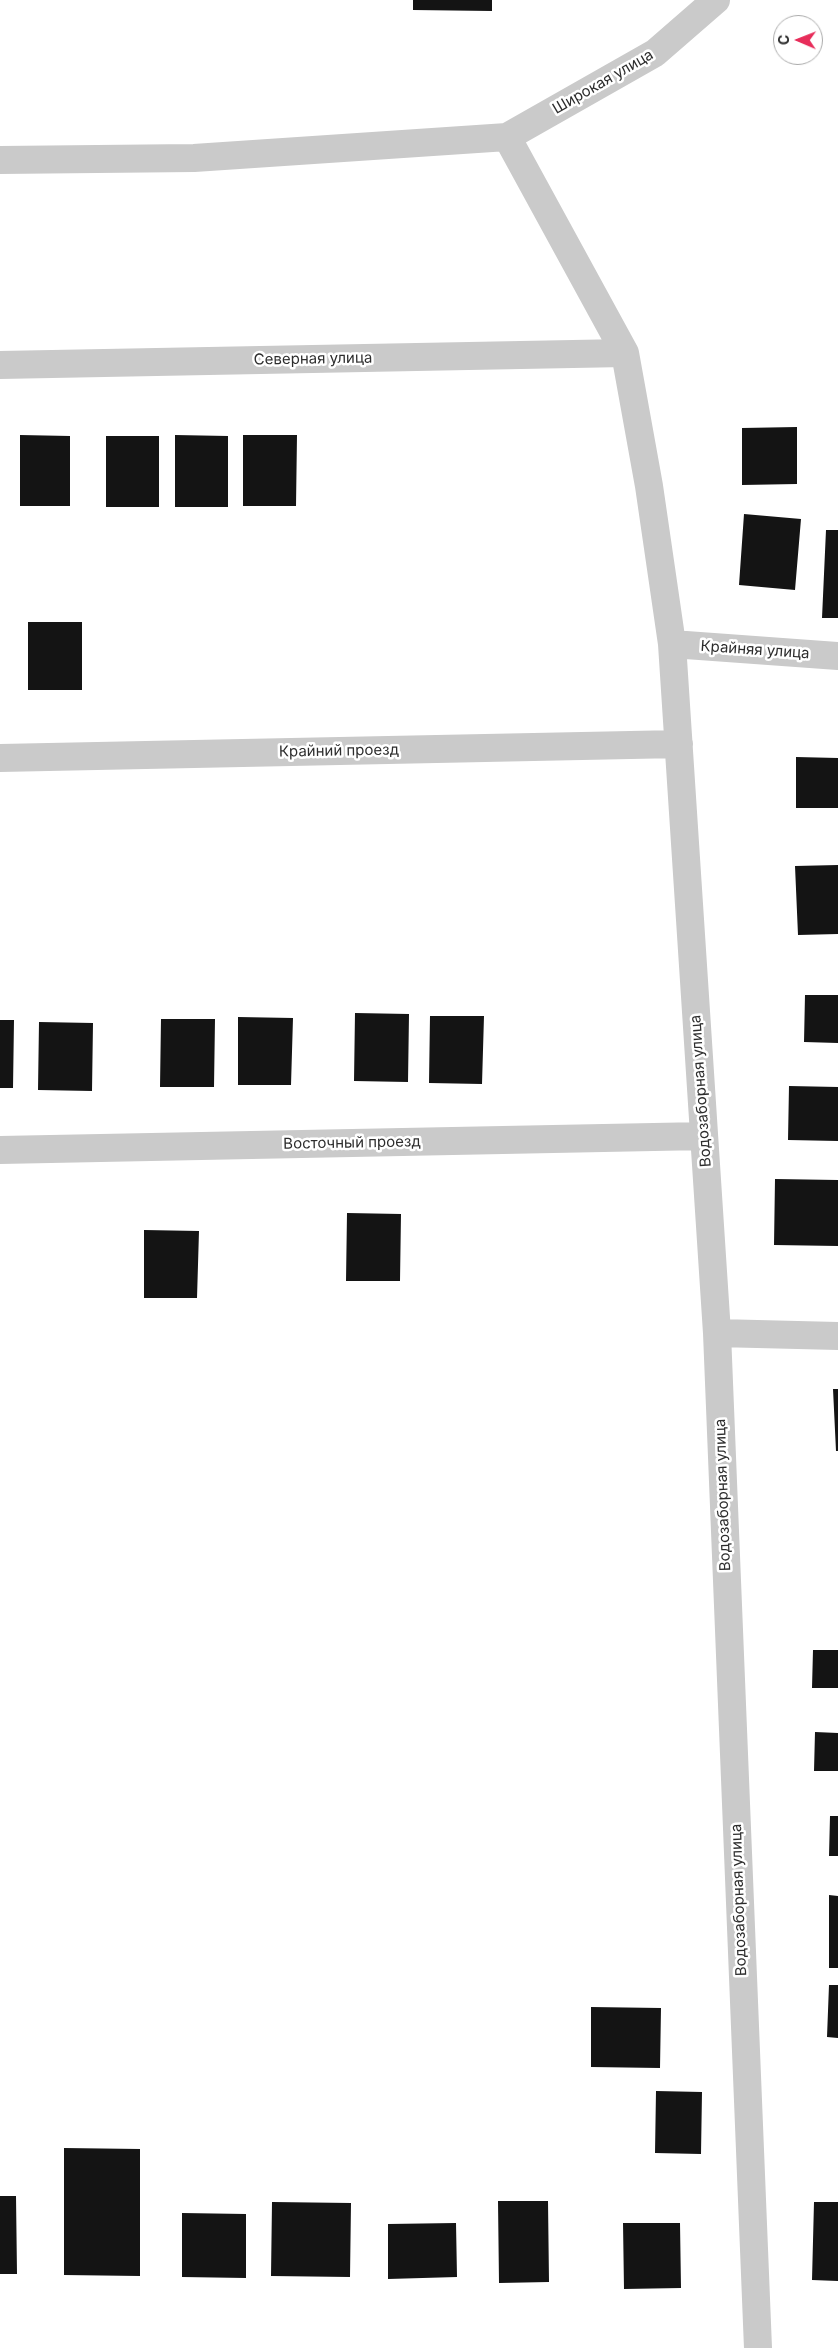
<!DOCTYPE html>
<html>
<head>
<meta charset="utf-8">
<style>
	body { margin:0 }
	#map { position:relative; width:838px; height:2348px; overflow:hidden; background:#fff; font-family:Inter,sans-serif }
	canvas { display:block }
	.north { position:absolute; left:773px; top:15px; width:50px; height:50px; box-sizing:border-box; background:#fff; border:1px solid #ababab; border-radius:50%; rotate:271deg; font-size:14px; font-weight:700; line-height:20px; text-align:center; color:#2d2d2d }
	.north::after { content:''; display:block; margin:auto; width:18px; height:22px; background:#e72d5a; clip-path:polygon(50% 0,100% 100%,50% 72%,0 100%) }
</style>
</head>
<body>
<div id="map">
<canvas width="838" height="2348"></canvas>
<div class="north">С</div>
</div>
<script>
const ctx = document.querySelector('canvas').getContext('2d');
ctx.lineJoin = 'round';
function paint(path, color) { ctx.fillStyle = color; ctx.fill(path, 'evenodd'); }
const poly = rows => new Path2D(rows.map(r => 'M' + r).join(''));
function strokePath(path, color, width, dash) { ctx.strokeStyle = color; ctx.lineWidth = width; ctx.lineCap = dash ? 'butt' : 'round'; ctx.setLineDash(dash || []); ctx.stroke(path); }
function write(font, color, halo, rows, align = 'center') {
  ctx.font = font + ' Inter,sans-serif'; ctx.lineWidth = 5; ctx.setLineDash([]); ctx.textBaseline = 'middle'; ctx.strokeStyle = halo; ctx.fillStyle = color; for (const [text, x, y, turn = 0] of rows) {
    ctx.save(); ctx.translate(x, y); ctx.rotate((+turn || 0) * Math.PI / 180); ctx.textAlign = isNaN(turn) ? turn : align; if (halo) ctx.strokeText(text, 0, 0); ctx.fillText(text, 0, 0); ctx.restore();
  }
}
paint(poly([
	[413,0,492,0,492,11,413,10],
	[797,427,797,484,742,485,742,428],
	[20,435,70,436,70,506,20,506],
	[175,435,228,436,228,507,175,507],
	[243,435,297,435,296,506,243,506],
	[106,436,159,436,159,507,106,507],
	[744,514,801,519,795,590,739,585],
	[826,530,838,530,838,618,822,618],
	[28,622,82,622,82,690,28,690],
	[796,757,838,758,838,808,796,808],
	[838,865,838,934,798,935,795,866],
	[805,995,838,995,838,1043,804,1042],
	[355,1013,409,1014,408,1082,354,1081],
	[430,1016,484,1016,482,1084,429,1083],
	[238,1017,293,1018,291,1085,238,1085],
	[161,1019,215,1019,214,1087,160,1087],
	[0,1020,14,1020,13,1088,0,1088],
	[39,1022,93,1023,92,1091,38,1090],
	[789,1086,838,1087,838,1141,788,1140],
	[775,1179,838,1180,838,1246,774,1245],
	[347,1213,401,1214,400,1281,346,1281],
	[144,1230,199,1231,197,1298,144,1298],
	[833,1389,838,1389,838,1451,836,1451],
	[813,1650,838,1650,838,1688,812,1688],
	[815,1732,838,1733,838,1771,814,1771],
	[830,1816,838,1816,838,1856,829,1856],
	[829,1895,838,1896,838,1968,829,1968],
	[829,1985,838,1985,838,2038,827,2037],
	[591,2007,661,2008,660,2068,591,2067],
	[656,2091,702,2092,701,2154,655,2153],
	[64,2148,140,2149,140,2276,64,2275],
	[0,2196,16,2196,17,2274,0,2274],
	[498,2201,548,2201,549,2282,499,2283],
	[272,2202,351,2203,350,2277,271,2276],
	[814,2202,838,2202,838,2281,812,2280],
	[182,2213,246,2214,246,2278,182,2277],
	[456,2223,457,2277,388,2279,388,2224],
	[623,2223,680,2223,681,2288,624,2289]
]), '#141414');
strokePath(poly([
	[507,137,625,353,649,486,672,644,717,1333,758,2348],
	[0,160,194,158,507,137,655,53,716,0],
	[0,365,625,353],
	[672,644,838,656],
	[0,758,679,744],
	[0,1150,704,1136],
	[717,1333,838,1336]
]), '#cacaca', 28);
write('15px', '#2d2d2d', '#fff', [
	["Широкая улица",603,82,-30],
	["Северная улица",313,359,-1],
	["Крайняя улица",755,650,4],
	["Крайний проезд",339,751,-1],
	["Водозаборная улица",701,1091,-94],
	["Восточный проезд",352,1143,-1],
	["Водозаборная улица",723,1495,-92],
	["Водозаборная улица",739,1900,-92]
]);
</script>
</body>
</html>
